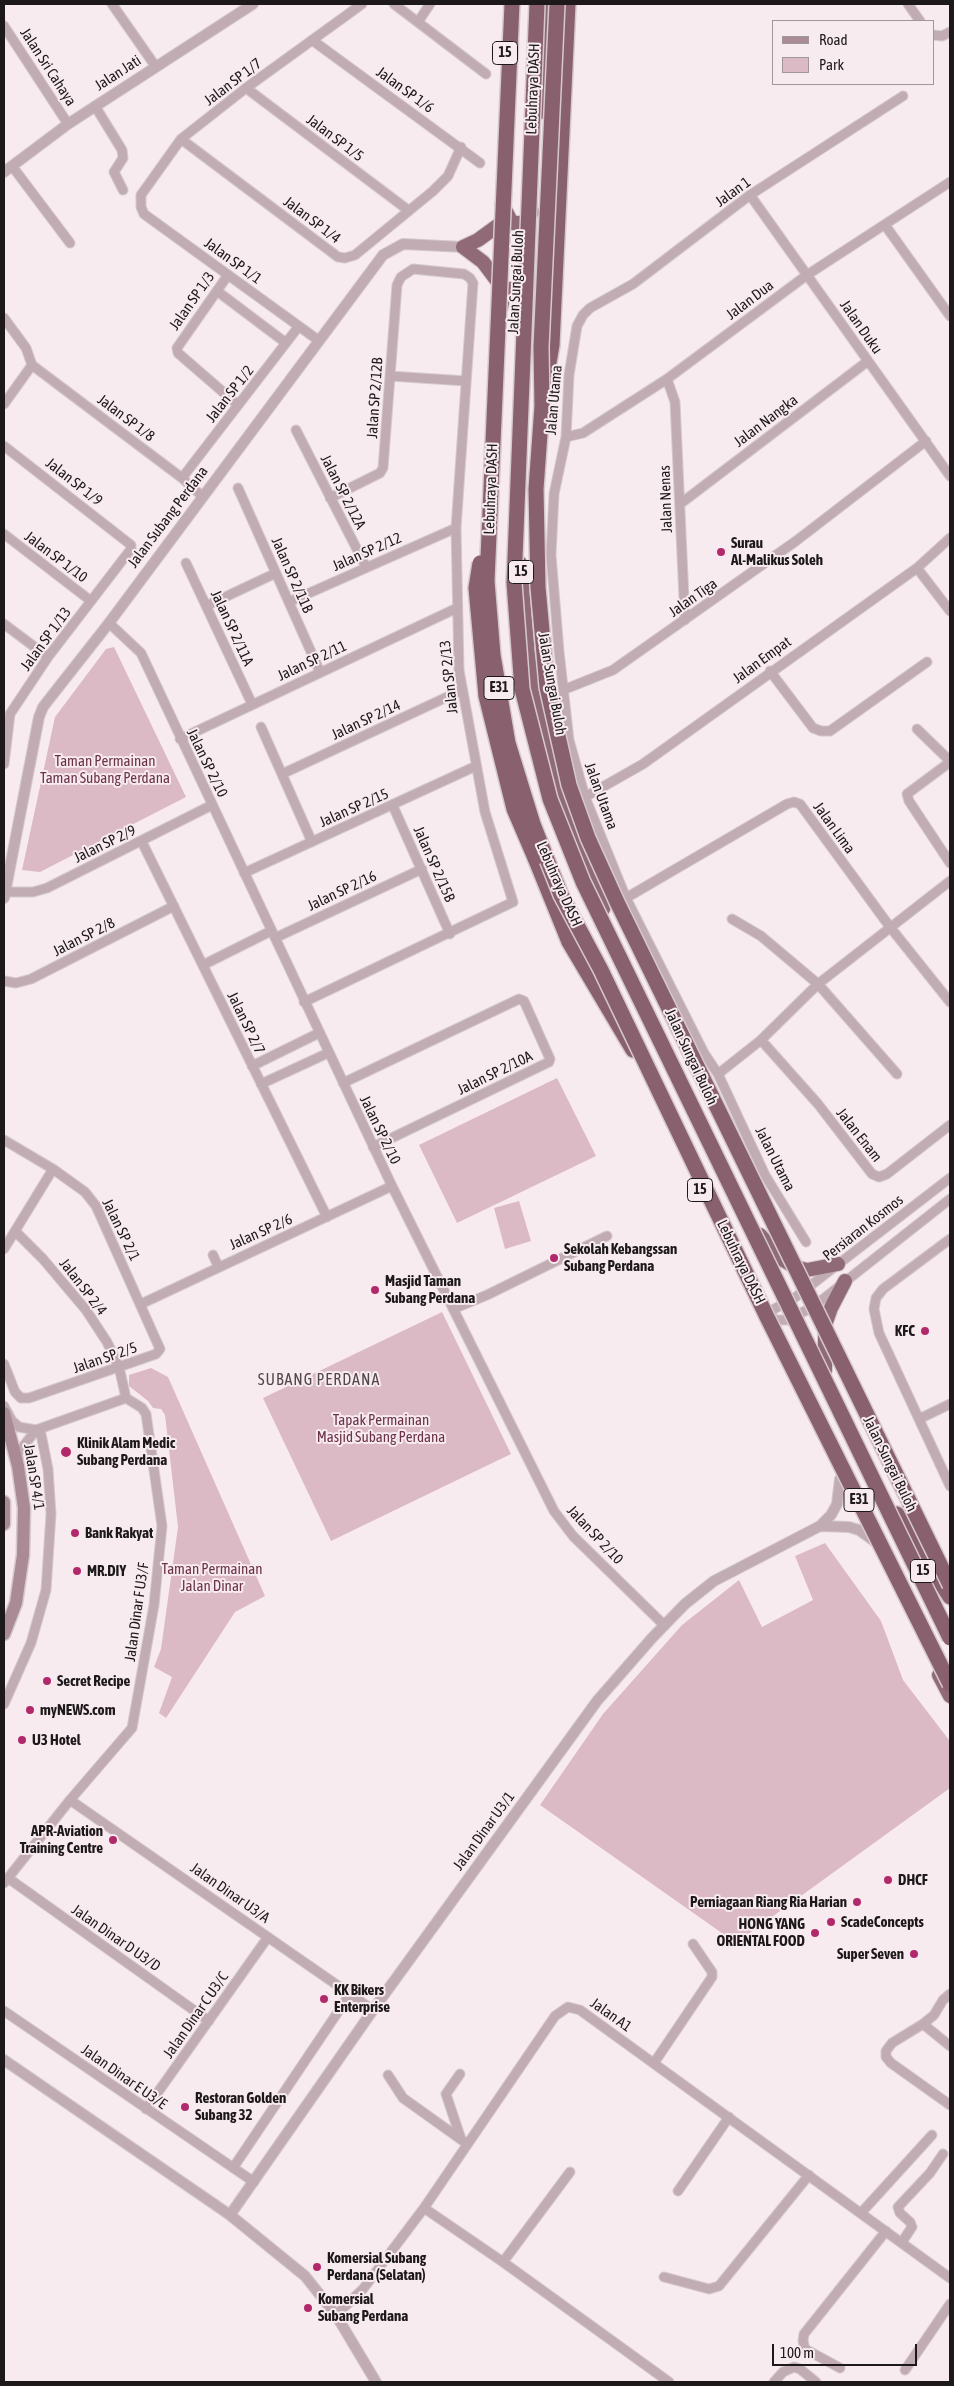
<!DOCTYPE html>
<html>
<head>
<meta charset="utf-8">
<style>
	body { margin:0 }
	#map { position:relative; width:954px; height:2386px; overflow:hidden; background:#f8ebef; font-family:"Asap Condensed",sans-serif }
	canvas { display:block }
	.frame { position:absolute; inset:0; border:5px solid #1d181a; pointer-events:none }
	.legend { position:absolute; left:772px; top:20px; width:162px; height:65px; box-sizing:border-box; background:#f8ebef; border:1px solid #a0979a; margin:0; padding:6px 9px; list-style:none; font-size:15px; color:#1d181a }
	.legend li { display:flex; align-items:center; gap:10px; height:25px }
	.legend b { width:25px; border:1px solid #a0979a }
	.scale { position:absolute; left:772px; top:2344px; width:145px; height:22px; box-sizing:border-box; border:2px solid #1d181a; border-top:0; padding-left:6px; font-size:15px; line-height:18px; white-space:nowrap; color:#1d181a; -webkit-text-stroke:4px #f8ebef; paint-order:stroke }
</style>
</head>
<body>
<div id="map">
<canvas width="954" height="2386"></canvas>
<div class="frame"></div>
<ul class="legend">
<li><b style="height:6px;background:#aa8b95"></b>Road</li>
<li><b style="height:14px;background:#dcbac5"></b>Park</li>
</ul>
<div class="scale">100 m</div>
</div>
<script>
const ctx = document.querySelector('canvas').getContext('2d');
ctx.lineJoin = 'round';
function paint(path, color) { ctx.fillStyle = color; ctx.fill(path, 'evenodd'); }
const poly = rows => new Path2D(rows.map(r => 'M' + r).join(''));
function strokePath(path, color, width, dash) { ctx.strokeStyle = color; ctx.lineWidth = width; ctx.lineCap = dash ? 'butt' : 'round'; ctx.setLineDash(dash || []); ctx.stroke(path); }
function write(font, color, halo, rows, align = 'center') {
  ctx.font = font + ' "Asap Condensed",sans-serif'; ctx.lineWidth = 4; ctx.setLineDash([]); ctx.textBaseline = 'middle'; ctx.strokeStyle = halo; ctx.fillStyle = color; for (const [text, x, y, turn = 0] of rows) {
    ctx.save(); ctx.translate(x, y); ctx.rotate((+turn || 0) * Math.PI / 180); ctx.textAlign = isNaN(turn) ? turn : align; if (halo) ctx.strokeText(text, 0, 0); ctx.fillText(text, 0, 0); ctx.restore();
  }
}
paint(poly([
	[114,647,186,797,40,872,22,870,55,717,106,649],
	[557,1078,596,1156,457,1223,419,1145],
	[519,1201,531,1241,505,1249,494,1208],
	[442,1312,511,1454,331,1541,263,1398],
	[151,1368,168,1377,265,1596,235,1612,166,1718,159,1713,172,1677,154,1667,161,1649,178,1527,165,1415,161,1409,153,1408,148,1401,129,1386,129,1375],
	[825,1543,881,1621,903,1680,949,1740,950,1788,736,1943,540,1805,603,1714,682,1625,739,1580,762,1627,813,1600,795,1556]
]), '#dcbac5');
const minor = poly([
	[112,4,156,67],
	[394,4,486,74],
	[908,4,920,21],
	[418,22,430,4],
	[4,26,68,124],
	[933,35,942,36,950,32],
	[312,40,480,163],
	[246,88,408,210],
	[95,106,122,150,123,158,114,172,123,190],
	[181,139,338,257,345,258,355,255,433,191,448,176,461,147],
	[12,166,70,243],
	[750,195,950,476],
	[885,225,950,316],
	[228,275,177,348,178,353,238,405],
	[217,291,286,343],
	[4,318,26,348,32,365,182,478,202,496],
	[318,340,144,214,141,207,141,195,181,139,246,88,362,4],
	[390,376,466,381],
	[667,379,675,402,685,620],
	[4,404,32,365],
	[296,430,366,567],
	[566,437,583,433,667,379,807,275,950,182],
	[4,446,131,545,131,549,48,657,10,714,4,764],
	[182,478,299,326],
	[238,488,320,672],
	[680,504,868,361],
	[4,534,91,601],
	[186,563,252,704],
	[917,568,950,611],
	[289,602,456,528],
	[206,606,276,573],
	[109,623,141,653,392,1186,554,1511,573,1536,664,1625],
	[4,624,48,657],
	[770,671,813,728,821,731,830,731,927,662],
	[563,690,613,670,796,541,926,441],
	[261,727,312,842],
	[917,729,950,761],
	[180,739,457,608],
	[950,762,907,794,909,801,950,863],
	[282,774,462,690],
	[585,797,643,764,917,568,950,538],
	[393,806,450,934],
	[142,842,327,1217],
	[244,873,476,766],
	[5,892,33,892,47,888,212,805],
	[626,898,787,804,794,802,800,804,890,927,950,1002],
	[732,919,761,936,818,984,897,1074],
	[275,938,422,869],
	[203,965,271,931],
	[4,981,16,983,31,979,174,906],
	[304,1002,513,902,485,812,459,670,456,528,473,283,470,278,464,274,413,269,401,277,397,285,383,468,380,473,330,498],
	[761,1040,818,1104,872,1174,879,1177,887,1174,950,1125],
	[252,1066,319,1033],
	[718,1074,761,1040,818,984,950,881],
	[343,1083,519,999,524,1001,550,1059,549,1062,373,1147],
	[261,1084,328,1053],
	[4,1140,53,1169,85,1192,96,1206,160,1349,156,1354,29,1398,21,1398,15,1392,4,1364],
	[15,1231,43,1259,86,1310,107,1342,119,1367,126,1398],
	[950,1239,883,1289,876,1298,874,1309,879,1333,950,1486],
	[806,1242,765,1175,718,1074,704,1053,626,898,585,797,569,740,559,651,551,555,554,494,566,437,569,375,577,326,583,315,590,308,633,284,750,195,903,96],
	[4,1249,53,1169],
	[213,1255,218,1266],
	[141,1304,392,1186],
	[453,1309,487,1295,607,1236],
	[766,1320,774,1309,793,1299,950,1178],
	[766,1320,787,1320,813,1307,950,1199],
	[4,1406,12,1421,19,1427,36,1430],
	[919,1419,950,1404],
	[18,1460,18,1453,36,1430,126,1398],
	[4,1704,31,1643,46,1590,51,1514,48,1469,40,1429],
	[70,1800,373,2010],
	[8,1878,209,2021],
	[4,1883,70,1800,132,1728,154,1605,162,1526,146,1414,142,1408,126,1398],
	[950,1994,943,2000,934,2015,923,2024,892,2043,886,2051,886,2057,891,2063,950,2105],
	[4,2011,254,2182],
	[923,2024,950,2046],
	[654,2063,712,1977,712,1972,693,1944],
	[460,2074,446,2094,461,2139],
	[388,2075,403,2098,466,2143],
	[146,2109,268,1937],
	[233,2168,350,1994],
	[678,2191,729,2117],
	[424,2208,503,2262,669,2382],
	[861,2213,932,2135],
	[902,2242,912,2227,910,2222,900,2213,898,2207,930,2173,943,2154],
	[503,2262,570,2172],
	[664,2277,709,2289,719,2286,809,2175],
	[336,2315,363,2289,424,2208,555,2016,568,2007,580,2010,950,2278],
	[840,2368,805,2349,803,2341,804,2334,886,2231],
	[905,2370,950,2304],
	[774,2382,783,2372,794,2367,800,2369,816,2382]
]);
const tertiary = poly([
	[4,172,68,124,253,4],
	[4,898,39,717,43,707,109,623,383,255,403,244,463,247],
	[820,1526,849,1527,859,1530,874,1541],
	[4,2060,230,2215,305,2276,336,2315,376,2382],
	[230,2215,373,2010,597,1701,652,1638,685,1604,714,1581,820,1526,831,1515,837,1504,840,1479]
]);
const secondary = poly([
	[4,1413,18,1466,24,1508,23,1555,16,1603,4,1634],
	[4,1502,4,1524]
]);
const trunk = poly([
	[540,112,545,4],
	[502,204,512,223,525,223,532,212],
	[498,282,483,262,463,247,478,240,500,224],
	[501,307,504,293,509,289,527,290,531,298],
	[520,563,528,656,545,743,603,909],
	[760,1235,783,1260,795,1267,807,1270,838,1264],
	[825,1370,825,1325,831,1308,845,1281],
	[939,1675,950,1696]
]);
const motorway = poly([
	[545,386,552,345,568,4],
	[535,858,569,942,633,1050],
	[897,1514,950,1597]
]);
strokePath(minor, '#d5c9cd', 11);
strokePath(tertiary, '#d5c9cd', 12);
strokePath(secondary, '#d5c9cd', 15);
strokePath(trunk, '#d5c9cd', 16);
strokePath(motorway, '#d5c9cd', 18);
strokePath(minor, '#c1acb3', 9);
strokePath(tertiary, '#c1acb3', 10);
strokePath(secondary, '#aa8b95', 12);
strokePath(trunk, '#906a77', 14);
strokePath(motorway, '#89606e', 15);
const motorwayBridge = poly([
	[512,4,487,581,493,655,508,743,533,824,561,895,601,970,767,1317,950,1684],
	[537,4,514,583,522,689,550,799,583,882,950,1638],
	[557,4,541,347,542,406,536,489,538,587,547,687,569,785,588,838,617,902,950,1585],
	[480,563,476,588,486,696,514,809,535,858]
]);
strokePath(motorwayBridge, '#d5c9cd', 18, []);
strokePath(motorwayBridge, '#89606e', 15);
for (const [x, y, r, color] of [
	[721,552,5,"#b2296b"],
	[554,1258,5,"#b2296b"],
	[375,1290,5,"#b2296b"],
	[925,1331,5,"#b2296b"],
	[66,1452,6,"#b2296b"],
	[75,1533,5,"#b2296b"],
	[77,1571,5,"#b2296b"],
	[47,1681,5,"#b2296b"],
	[30,1710,5,"#b2296b"],
	[22,1740,5,"#b2296b"],
	[113,1840,5,"#b2296b"],
	[888,1880,5,"#b2296b"],
	[857,1902,5,"#b2296b"],
	[831,1922,5,"#b2296b"],
	[815,1933,5,"#b2296b"],
	[914,1954,5,"#b2296b"],
	[324,1999,5,"#b2296b"],
	[185,2107,5,"#b2296b"],
	[317,2267,5,"#b2296b"],
	[308,2308,5,"#b2296b"]
]) { const dot = new Path2D(); dot.arc(x, y, r, 0, 2 * Math.PI); ctx.fillStyle = color; ctx.fill(dot); strokePath(dot, '#f8ebef', 2); }
for (const [x, y, w] of [
	[505,53,25],
	[521,572,25],
	[499,688,30],
	[700,1190,25],
	[859,1500,30],
	[923,1571,25]
]) { const box = new Path2D(); box.roundRect(x - w / 2, y - 11.5, w, 23, 4); ctx.fillStyle = '#f8ebef'; ctx.fill(box); strokePath(box, '#1d181a', 1); }
write('bold 14px', '#1d181a', null, [
	["15",505,53],
	["15",521,572],
	["E31",499,688],
	["15",700,1190],
	["E31",859,1500],
	["15",923,1571]
]);
write('15px', '#1d181a', '#f8ebef', [
	["Jalan Sri Cahaya",48,67,57],
	["Jalan Jati",118,73,-33],
	["Jalan SP 1/7",233,82,-37],
	["Lebuhraya DASH",533,89,-88],
	["Jalan SP 1/6",405,90,36],
	["Jalan SP 1/5",335,138,37],
	["Jalan 1",733,192,-36],
	["Jalan SP 1/4",312,220,37],
	["Jalan SP 1/1",233,261,36],
	["Jalan Sungai Buloh",516,282,-87],
	["Jalan Dua",750,300,-37],
	["Jalan SP 1/3",192,301,-55],
	["Jalan Duku",861,327,55],
	["Jalan SP 1/2",230,394,-52],
	["Jalan SP 2/12B",375,398,-86],
	["Jalan Utama",554,400,-85],
	["Jalan SP 1/8",126,418,37],
	["Jalan Nangka",766,421,-37],
	["Jalan SP 1/9",74,482,38],
	["Lebuhraya DASH",491,489,-88],
	["Jalan SP 2/12A",343,492,63],
	["Jalan Nenas",666,499,-92],
	["Jalan Subang Perdana",168,517,-53],
	["Jalan SP 2/12",367,552,-24],
	["Jalan SP 1/10",56,557,37],
	["Jalan SP 2/11B",292,575,66],
	["Jalan Tiga",693,598,-35],
	["Jalan SP 2/11A",232,628,65],
	["Jalan SP 1/13",46,639,-54],
	["Jalan Empat",762,660,-36],
	["Jalan SP 2/11",312,661,-25],
	["Jalan SP 2/13",449,677,-96],
	["Jalan Sungai Buloh",552,684,80],
	["Jalan SP 2/14",366,720,-25],
	["Jalan SP 2/10",207,763,64],
	["Jalan Utama",601,796,70],
	["Jalan SP 2/15",354,808,-24],
	["Jalan Lima",834,828,54],
	["Jalan SP 2/9",105,844,-26],
	["Jalan SP 2/15B",434,864,66],
	["Lebuhraya DASH",559,884,66],
	["Jalan SP 2/16",342,891,-25],
	["Jalan SP 2/8",84,937,-27],
	["Jalan SP 2/7",246,1023,64],
	["Jalan Sungai Buloh",691,1057,65],
	["Jalan SP 2/10A",495,1073,-26],
	["Jalan SP 2/10",380,1130,64],
	["Jalan Enam",859,1135,52],
	["Jalan Utama",775,1159,63],
	["Persiaran Kosmos",863,1228,-38],
	["Jalan SP 2/1",121,1230,64],
	["Jalan SP 2/6",261,1232,-24],
	["Lebuhraya DASH",741,1262,64],
	["Jalan SP 2/4",83,1287,52],
	["Jalan SP 2/5",105,1358,-19],
	["Jalan Sungai Buloh",890,1464,64],
	["Jalan SP 4/1",34,1477,81],
	["Jalan SP 2/10",595,1535,47],
	["Jalan Dinar F U3/F",137,1612,-82],
	["Jalan Dinar U3/1",484,1831,-54],
	["Jalan Dinar U3/A",230,1893,35],
	["Jalan Dinar D U3/D",116,1938,35],
	["Jalan Dinar C U3/C",196,2015,-55],
	["Jalan A1",611,2015,35],
	["Jalan Dinar E U3/E",124,2077,35]
]);
write('bold 15px', '#1d181a', '#f8ebef', [
	["Surau",731,543],
	["Al-Malikus Soleh",731,560],
	["Sekolah Kebangssan",564,1249],
	["Subang Perdana",564,1266],
	["Masjid Taman",385,1281],
	["Subang Perdana",385,1298],
	["KFC",915,1331,"right"],
	["Klinik Alam Medic",77,1443],
	["Subang Perdana",77,1460],
	["Bank Rakyat",85,1533],
	["MR.DIY",87,1571],
	["Secret Recipe",57,1681],
	["myNEWS.com",40,1710],
	["U3 Hotel",32,1740],
	["APR-Aviation",103,1831,"right"],
	["Training Centre",103,1848,"right"],
	["DHCF",898,1880],
	["Perniagaan Riang Ria Harian",847,1902,"right"],
	["ScadeConcepts",841,1922],
	["HONG YANG",805,1924,"right"],
	["ORIENTAL FOOD",805,1941,"right"],
	["Super Seven",904,1954,"right"],
	["KK Bikers",334,1990],
	["Enterprise",334,2007],
	["Restoran Golden",195,2098],
	["Subang 32",195,2115],
	["Komersial Subang",327,2258],
	["Perdana (Selatan)",327,2275],
	["Komersial",318,2299],
	["Subang Perdana",318,2316]
], 'left');
write('15px', '#6c3249', '#f8ebef', [
	["Taman Permainan",105,761],
	["Taman Subang Perdana",105,778],
	["Tapak Permainan",381,1420],
	["Masjid Subang Perdana",381,1437],
	["Taman Permainan",212,1569],
	["Jalan Dinar",212,1586]
]);
ctx.letterSpacing = '1px';
write('16px', '#52474b', '#f8ebef', [
	["SUBANG PERDANA",319,1380]
]);
ctx.letterSpacing = '0px';
</script>
</body>
</html>
